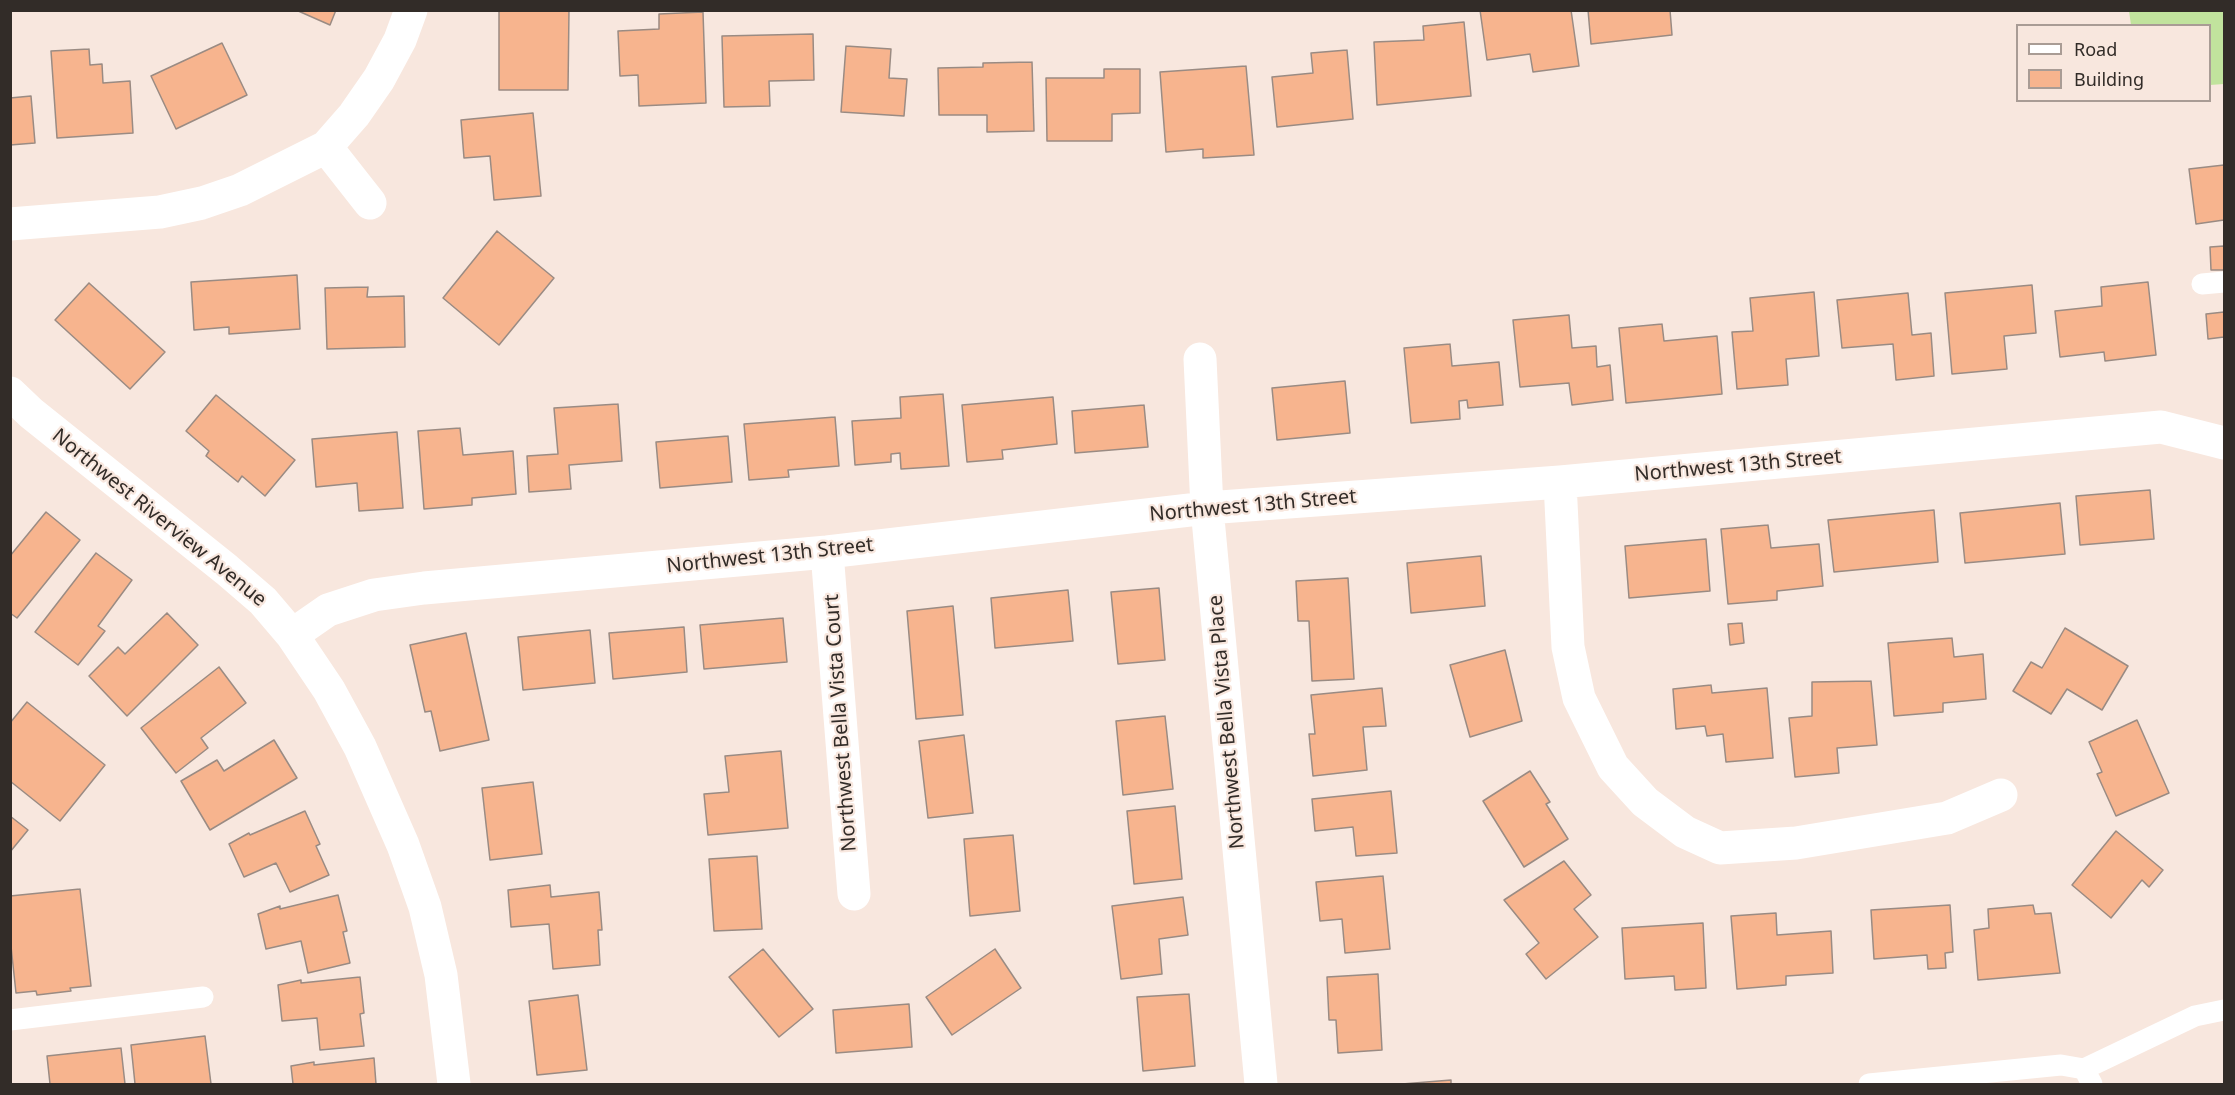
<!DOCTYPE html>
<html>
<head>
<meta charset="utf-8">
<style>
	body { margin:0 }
	#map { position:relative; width:2235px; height:1095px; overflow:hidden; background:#f8e7de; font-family:"Noto Sans",sans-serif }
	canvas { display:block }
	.frame { position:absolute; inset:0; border:12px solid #322c28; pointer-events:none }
	.legend { position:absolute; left:2016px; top:24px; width:195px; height:78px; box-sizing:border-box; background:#f8e7de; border:2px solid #a99c95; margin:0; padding:8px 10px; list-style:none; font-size:18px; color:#322c28 }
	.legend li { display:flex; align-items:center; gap:12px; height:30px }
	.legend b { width:30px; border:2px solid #a99c95 }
</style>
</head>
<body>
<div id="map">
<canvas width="2235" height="1095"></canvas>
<div class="frame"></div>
<ul class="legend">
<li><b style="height:8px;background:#fff"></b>Road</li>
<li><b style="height:16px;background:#f7b48e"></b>Building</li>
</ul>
</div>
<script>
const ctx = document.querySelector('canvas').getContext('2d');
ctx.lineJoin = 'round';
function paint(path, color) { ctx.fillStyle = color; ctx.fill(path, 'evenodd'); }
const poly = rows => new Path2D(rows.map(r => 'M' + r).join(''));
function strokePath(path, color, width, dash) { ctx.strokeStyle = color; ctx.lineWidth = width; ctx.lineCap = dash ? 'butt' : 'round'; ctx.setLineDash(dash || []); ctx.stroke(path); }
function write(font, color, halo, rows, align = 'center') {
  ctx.font = font + ' "Noto Sans",sans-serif'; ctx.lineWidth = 4.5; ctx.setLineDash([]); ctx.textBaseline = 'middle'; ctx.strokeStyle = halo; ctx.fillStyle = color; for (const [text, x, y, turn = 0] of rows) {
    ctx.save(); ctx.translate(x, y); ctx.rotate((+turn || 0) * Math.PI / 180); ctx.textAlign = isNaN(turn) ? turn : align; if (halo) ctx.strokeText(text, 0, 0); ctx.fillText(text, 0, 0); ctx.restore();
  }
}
paint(poly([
	[2129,11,2224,11,2224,84,2210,85,2210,26,2131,25]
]), '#c1e39d');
const building = poly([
	[296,10,336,10,330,25,296,10],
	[499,10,569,10,568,90,499,90,499,10],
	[1480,10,1571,10,1579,66,1533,72,1530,54,1487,60,1480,10],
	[1588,10,1670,10,1672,35,1591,44,1588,10],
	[703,12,706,103,639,106,638,75,620,76,618,31,659,29,659,14,703,12],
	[1464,22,1471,96,1377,105,1374,42,1424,40,1423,26,1464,22],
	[813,34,814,80,769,81,770,106,724,107,722,36,813,34],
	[222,43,247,95,176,129,151,76,222,43],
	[846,46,891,49,889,78,907,79,904,116,841,112,846,46],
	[89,49,90,65,102,64,103,83,130,81,133,133,57,138,51,51,89,49],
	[1347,50,1353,119,1277,127,1272,77,1313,73,1311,53,1347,50],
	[1032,62,1034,131,987,132,987,115,939,115,938,68,983,67,983,63,1032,62],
	[1246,66,1254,155,1203,158,1203,149,1166,152,1160,72,1246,66],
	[1104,69,1140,69,1140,113,1112,114,1112,141,1047,141,1046,78,1104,78,1104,69],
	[31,96,35,143,10,145,10,98,31,96],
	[533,113,541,196,494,200,490,156,464,158,461,120,533,113],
	[2224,165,2224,220,2196,224,2189,169,2224,165],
	[497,231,554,278,499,345,443,298,497,231],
	[2224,246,2224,270,2211,270,2210,247,2224,246],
	[297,275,300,329,229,334,229,327,194,330,191,282,297,275],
	[2148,282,2156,355,2105,361,2104,352,2060,357,2055,311,2102,306,2101,287,2148,282],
	[89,283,165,352,130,389,55,320,89,283],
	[2032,285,2036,333,2004,336,2007,369,1952,374,1945,293,2032,285],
	[368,287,367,297,404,296,405,347,327,349,325,288,368,287],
	[1814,292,1819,356,1786,359,1788,385,1737,389,1732,332,1753,331,1750,298,1814,292],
	[1908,293,1912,335,1931,333,1934,376,1896,380,1893,344,1842,348,1837,300,1908,293],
	[2224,312,2224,337,2208,339,2206,314,2224,312],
	[1569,315,1572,348,1596,346,1597,367,1610,365,1613,400,1572,405,1569,383,1520,387,1513,320,1569,315],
	[1662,324,1664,341,1717,336,1722,394,1626,403,1619,328,1662,324],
	[1450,344,1452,366,1499,362,1503,405,1468,408,1467,400,1459,401,1460,419,1411,423,1404,348,1450,344],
	[1345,381,1350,433,1277,440,1272,388,1345,381],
	[943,394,949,466,901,469,900,453,891,454,891,462,855,465,852,421,901,418,900,397,943,394],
	[216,395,295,460,265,496,242,476,238,482,206,456,209,451,186,431,216,395],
	[1053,397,1057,444,1002,450,1003,459,967,462,962,405,1053,397],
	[618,404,622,461,569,465,571,489,529,492,527,456,558,454,554,408,618,404],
	[1144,405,1148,447,1075,453,1072,411,1144,405],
	[835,417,839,466,788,470,789,477,749,480,744,424,835,417],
	[460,428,463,455,513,451,516,494,472,498,472,505,424,509,418,431,460,428],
	[397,432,403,508,359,511,357,483,316,487,312,439,397,432],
	[728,436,732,482,660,488,656,442,728,436],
	[2150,490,2154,539,2080,545,2076,496,2150,490],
	[2060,503,2065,554,1965,563,1960,513,2060,503],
	[1934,510,1938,562,1834,572,1828,520,1934,510],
	[46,512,80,540,17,618,10,613,10,556,46,512],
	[1768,525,1771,548,1819,544,1823,586,1777,591,1777,600,1728,604,1721,529,1768,525],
	[1706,539,1710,591,1629,598,1625,546,1706,539],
	[96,553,132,580,98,626,105,631,78,665,35,632,96,553],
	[1481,556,1485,606,1411,613,1407,563,1481,556],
	[1348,578,1354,679,1312,681,1309,621,1298,621,1296,581,1348,578],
	[1159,588,1165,660,1118,664,1111,592,1159,588],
	[1068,590,1073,641,995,648,991,598,1068,590],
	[953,606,963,715,916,719,907,611,953,606],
	[167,613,198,645,127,716,89,676,118,647,125,654,167,613],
	[783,618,787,662,704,669,700,625,783,618],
	[1742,623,1744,643,1730,645,1728,624,1742,623],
	[684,627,687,672,613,679,609,633,684,627],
	[2065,628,2128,666,2102,710,2067,689,2051,714,2013,691,2031,662,2042,668,2065,628],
	[590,630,595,683,523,690,518,637,590,630],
	[466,633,489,740,440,751,431,711,425,712,410,645,466,633],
	[1952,638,1954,657,1983,654,1986,699,1943,703,1943,712,1894,716,1888,643,1952,638],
	[1505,650,1522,721,1470,737,1450,665,1505,650],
	[219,667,246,703,201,738,208,748,176,773,141,728,219,667],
	[1871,681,1877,745,1837,748,1839,773,1795,777,1789,718,1812,716,1812,682,1871,681],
	[1711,685,1712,693,1767,688,1773,758,1726,762,1723,734,1707,736,1705,726,1676,729,1673,689,1711,685],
	[1382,688,1386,726,1363,727,1367,770,1313,776,1309,734,1315,734,1311,695,1382,688],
	[27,702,105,765,60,821,10,781,10,723,27,702],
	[1165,716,1173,789,1123,795,1116,721,1165,716],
	[2137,720,2169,793,2116,816,2097,774,2102,772,2089,742,2137,720],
	[964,735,973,813,928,818,919,741,964,735],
	[274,740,297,778,210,830,181,781,217,760,224,771,274,740],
	[781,751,788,828,708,835,704,794,729,792,725,756,781,751],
	[1530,771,1550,802,1546,804,1568,839,1524,867,1483,801,1530,771],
	[533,782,542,854,490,860,482,788,533,782],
	[1391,791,1397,853,1356,856,1353,827,1315,831,1312,799,1391,791],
	[1175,806,1182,879,1134,884,1127,811,1175,806],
	[305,811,320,844,316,846,329,875,290,892,276,863,244,877,229,844,249,833,250,835,305,811],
	[10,816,28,830,10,852,10,816],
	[2116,831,2163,870,2149,887,2142,880,2111,918,2072,885,2116,831],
	[1013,835,1020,911,970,916,964,839,1013,835],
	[757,856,762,929,714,931,709,859,757,856],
	[1564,861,1591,895,1574,909,1598,937,1546,979,1526,954,1539,943,1504,900,1564,861],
	[1383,876,1390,949,1345,953,1342,919,1320,921,1316,882,1383,876],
	[550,885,551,897,599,892,602,930,598,930,600,965,553,969,549,924,511,927,508,890,550,885],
	[80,889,91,986,70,988,71,991,37,995,36,991,16,993,10,937,10,896,80,889],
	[338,895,347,931,343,932,350,963,308,973,301,941,266,949,258,914,280,906,280,909,338,895],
	[1183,897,1188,935,1159,939,1162,974,1121,979,1112,906,1183,897],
	[1950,905,1953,952,1945,953,1946,968,1928,969,1927,955,1874,959,1871,910,1950,905],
	[2033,905,2035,914,2051,913,2060,973,1978,980,1974,930,1989,928,1988,909,2033,905],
	[1776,913,1777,935,1831,931,1833,973,1786,976,1786,985,1737,989,1731,916,1776,913],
	[1703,923,1706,988,1675,990,1674,976,1625,979,1622,928,1703,923],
	[763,949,813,1009,779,1037,729,977,763,949],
	[995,949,1021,988,952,1035,926,997,995,949],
	[1378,974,1382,1050,1338,1053,1336,1020,1329,1020,1327,977,1378,974],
	[360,977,364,1013,360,1014,364,1046,320,1050,317,1018,282,1021,278,985,301,980,301,983,360,977],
	[1189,994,1195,1066,1143,1071,1137,997,1189,994],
	[578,995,587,1070,537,1075,529,1001,578,995],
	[909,1004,912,1047,836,1053,833,1010,909,1004],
	[205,1036,211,1084,135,1084,131,1045,205,1036],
	[121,1048,125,1084,50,1084,47,1056,121,1048],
	[374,1058,376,1084,293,1084,291,1066,314,1062,314,1065,374,1058],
	[1451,1080,1451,1084,1402,1084,1451,1080]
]);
paint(building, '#f7b48e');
strokePath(building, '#9a8b83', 1.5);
strokePath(poly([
	[2202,284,2224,282],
	[10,1020,203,997],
	[2084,1069,2195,1016,2224,1010],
	[1869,1084,2061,1065,2084,1069,2092,1084]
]), '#fff', 21);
strokePath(poly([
	[326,147,370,203],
	[10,224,160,212,202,203,240,190,326,147,354,115,379,79,400,40,411,10],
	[1200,359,1207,508,1261,1084],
	[10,393,31,413,227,570,263,601,292,635,329,690,360,747,403,845,425,907,441,975,454,1084],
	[1560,482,1568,647,1579,698,1613,767,1645,802,1685,832,1720,848,1796,843,1947,818,2001,795],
	[827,552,854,894],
	[292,635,328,610,374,595,424,588,827,552,1207,508,1560,482,2161,427,2224,443]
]), '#fff', 33);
write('20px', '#322c28', '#f8e7de', [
	["Northwest 13th Street",1738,466,-5],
	["Northwest 13th Street",1253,506,-5],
	["Northwest Riverview Avenue",159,518,39],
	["Northwest 13th Street",770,556,-6],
	["Northwest Bella Vista Place",1227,722,-95],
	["Northwest Bella Vista Court",841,723,-94]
]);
</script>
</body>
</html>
